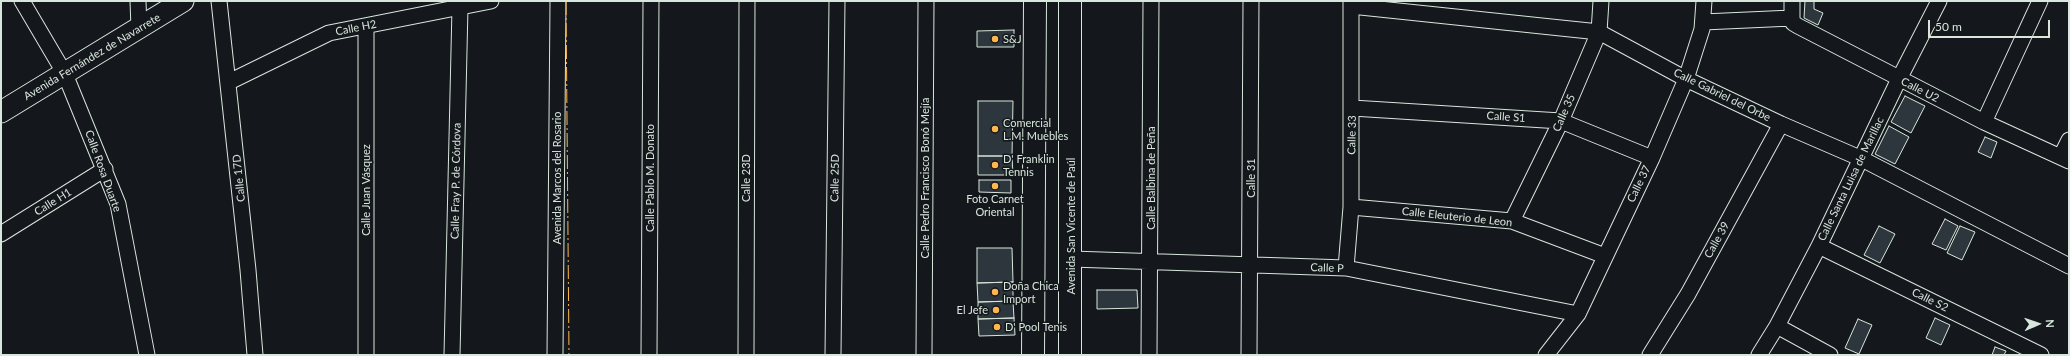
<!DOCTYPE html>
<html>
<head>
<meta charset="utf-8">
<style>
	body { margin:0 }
	#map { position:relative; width:2070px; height:356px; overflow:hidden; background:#14181c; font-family:Lato,sans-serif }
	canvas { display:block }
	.frame { position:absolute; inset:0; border:2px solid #d8e6dc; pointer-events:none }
	.north { position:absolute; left:2018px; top:304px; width:40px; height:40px; -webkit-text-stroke:3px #14181c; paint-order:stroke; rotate:88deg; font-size:11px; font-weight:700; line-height:16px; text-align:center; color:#d8e6dc }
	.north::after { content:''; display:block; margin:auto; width:14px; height:18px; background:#d8e6dc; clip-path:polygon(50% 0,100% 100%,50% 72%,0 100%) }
	.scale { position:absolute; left:1928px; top:20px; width:122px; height:18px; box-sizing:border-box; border:2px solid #d8e6dc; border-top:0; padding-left:5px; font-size:12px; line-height:14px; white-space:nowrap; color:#d8e6dc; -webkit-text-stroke:3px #14181c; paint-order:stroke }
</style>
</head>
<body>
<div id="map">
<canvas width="2070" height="356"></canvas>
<div class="frame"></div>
<div class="north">N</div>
<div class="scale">50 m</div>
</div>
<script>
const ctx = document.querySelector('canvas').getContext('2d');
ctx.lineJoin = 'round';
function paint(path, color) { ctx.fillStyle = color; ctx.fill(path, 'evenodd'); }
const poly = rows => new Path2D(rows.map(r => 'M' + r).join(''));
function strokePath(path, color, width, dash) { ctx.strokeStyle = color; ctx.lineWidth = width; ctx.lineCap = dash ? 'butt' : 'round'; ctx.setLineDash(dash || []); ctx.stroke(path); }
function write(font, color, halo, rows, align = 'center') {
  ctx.font = font + ' Lato,sans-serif'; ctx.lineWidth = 3; ctx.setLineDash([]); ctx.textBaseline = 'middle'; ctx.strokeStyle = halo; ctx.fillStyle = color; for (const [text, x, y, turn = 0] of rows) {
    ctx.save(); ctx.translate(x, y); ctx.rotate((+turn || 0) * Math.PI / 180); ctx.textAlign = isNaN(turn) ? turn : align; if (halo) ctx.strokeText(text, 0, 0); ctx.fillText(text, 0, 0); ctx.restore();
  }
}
const building = poly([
	[1805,1,1814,1,1814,9,1823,13,1818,25,1804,18,1805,1],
	[1014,30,1014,47,977,47,977,31,1014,30],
	[1905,96,1925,106,1911,133,1891,122,1905,96],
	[978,101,1013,101,1012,156,978,156,978,101],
	[1889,126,1909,137,1895,164,1875,154,1889,126],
	[1985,137,1997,142,1991,158,1978,152,1985,137],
	[978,156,1012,156,1013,175,978,175,978,156],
	[979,180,1011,180,1011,193,979,192,979,180],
	[1945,219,1958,226,1946,250,1932,244,1945,219],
	[1879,226,1895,234,1880,263,1864,255,1879,226],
	[1960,226,1975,232,1962,260,1947,253,1960,226],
	[977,248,1012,248,1013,282,977,283,977,248],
	[1013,282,1013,301,978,302,977,283,1013,282],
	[1097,290,1137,290,1138,308,1097,309,1097,290],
	[1013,301,1014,318,978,319,978,302,1013,301],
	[1014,318,1015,335,979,336,978,319,1014,318],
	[1935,318,1950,325,1941,345,1926,338,1935,318],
	[1858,319,1872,325,1859,354,1845,348,1858,319],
	[1995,347,2006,351,2004,355,1992,355,1995,347]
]);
paint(building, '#2c363c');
strokePath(building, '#d8e6dc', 1);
const street = poly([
	[22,1,65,74,118,204,147,355],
	[138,1,139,29],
	[219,1,248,270,255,355],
	[1792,1,1792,18,1793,23,1798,26,1984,122,2069,161],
	[1351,6,1599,32,1686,79,1781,124,1862,159,2069,266],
	[1703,22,1792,18],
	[366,26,366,355],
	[229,82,329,33,491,1],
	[1352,108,1561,121,1652,158],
	[1984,122,2040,1],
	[2061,156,2069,140],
	[1351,207,1512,221,1605,256],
	[1512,221,1561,121,1599,32,1601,1],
	[1,234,105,169],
	[1819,246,2041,355],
	[1071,259,1346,268,1578,314],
	[1346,268,1351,207,1351,1],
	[1777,326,1830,355],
	[452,355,460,7],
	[555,355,558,1],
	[649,355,651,1],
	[746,355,747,1],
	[833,355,837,1],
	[924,355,926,1],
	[1149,355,1151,1],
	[1249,355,1251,1],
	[1546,355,1578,314,1652,158,1686,79,1702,29,1704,1],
	[1650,355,1688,294,1781,124],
	[1759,355,1777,326,1819,246,1899,79,1939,1]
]);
const secondary = poly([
	[1,112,183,1]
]);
const primary = poly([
	[1070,1,1070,355],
	[1033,355,1035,1]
]);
strokePath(street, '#d8e6dc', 17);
strokePath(secondary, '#d8e6dc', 23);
strokePath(primary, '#d8e6dc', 24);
strokePath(street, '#14181c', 15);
strokePath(secondary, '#14181c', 21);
strokePath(primary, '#14181c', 22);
strokePath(poly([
	[566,1,569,355]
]), '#ffb74d', 1, [14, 3, 2, 3]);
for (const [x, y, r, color] of [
	[995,39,4,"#ffb74d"],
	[995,129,4,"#ffb74d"],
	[995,165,4,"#ffb74d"],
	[995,186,4,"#ffb74d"],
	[995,292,4,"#ffb74d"],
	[996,310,4,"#ffb74d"],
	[997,327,4,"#ffb74d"]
]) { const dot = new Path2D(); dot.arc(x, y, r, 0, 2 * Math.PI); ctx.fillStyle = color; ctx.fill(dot); strokePath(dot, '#14181c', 1.5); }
write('11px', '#d8e6dc', '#14181c', [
	["Calle H2",356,28,-11],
	["Avenida Fernández de Navarrete",92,57,-31],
	["Calle U2",1920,90,27],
	["Calle Gabriel del Orbe",1722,95,26],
	["Calle 35",1564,113,-66],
	["Calle S1",1506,117,4],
	["Calle 33",1352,135,-89],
	["Calle Rosa Duarte",103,171,70],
	["Calle 17D",239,178,-96],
	["Avenida Marcos del Rosario",557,178,-90],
	["Calle Pablo M. Donato",650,178,-90],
	["Calle 23D",746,178,-90],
	["Calle 25D",835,178,-89],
	["Calle Pedro Francisco Bonó Mejía",925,178,-90],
	["Calle Balbina de Peña",1151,178,-90],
	["Calle 31",1251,178,-90],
	["Calle Santa Luisa de Marillac",1851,179,-64],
	["Calle Fray P. de Córdova",456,181,-89],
	["Calle 37",1639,184,-64],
	["Calle Juan Vásquez",366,190,-90],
	["Calle H1",53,202,-32],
	["Calle Eleuterio de Leon",1457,217,6],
	["Avenida San Vicente de Paúl",1071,226,-90],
	["Calle 39",1717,240,-61],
	["Calle P",1327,268,2],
	["Calle S2",1930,300,26]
]);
write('11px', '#d8e6dc', '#14181c', [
	["S&J",1003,39],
	["Comercial",1003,123],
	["L.M. Muebles",1003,136],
	["D' Franklin",1003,159],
	["Tennis",1003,172],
	["Foto Carnet",995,199,"center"],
	["Oriental",995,212,"center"],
	["Doña Chica",1003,286],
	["Import",1003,299],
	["El Jefe",988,310,"right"],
	["D' Pool Tenis",1005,327]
], 'left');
</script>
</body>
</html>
